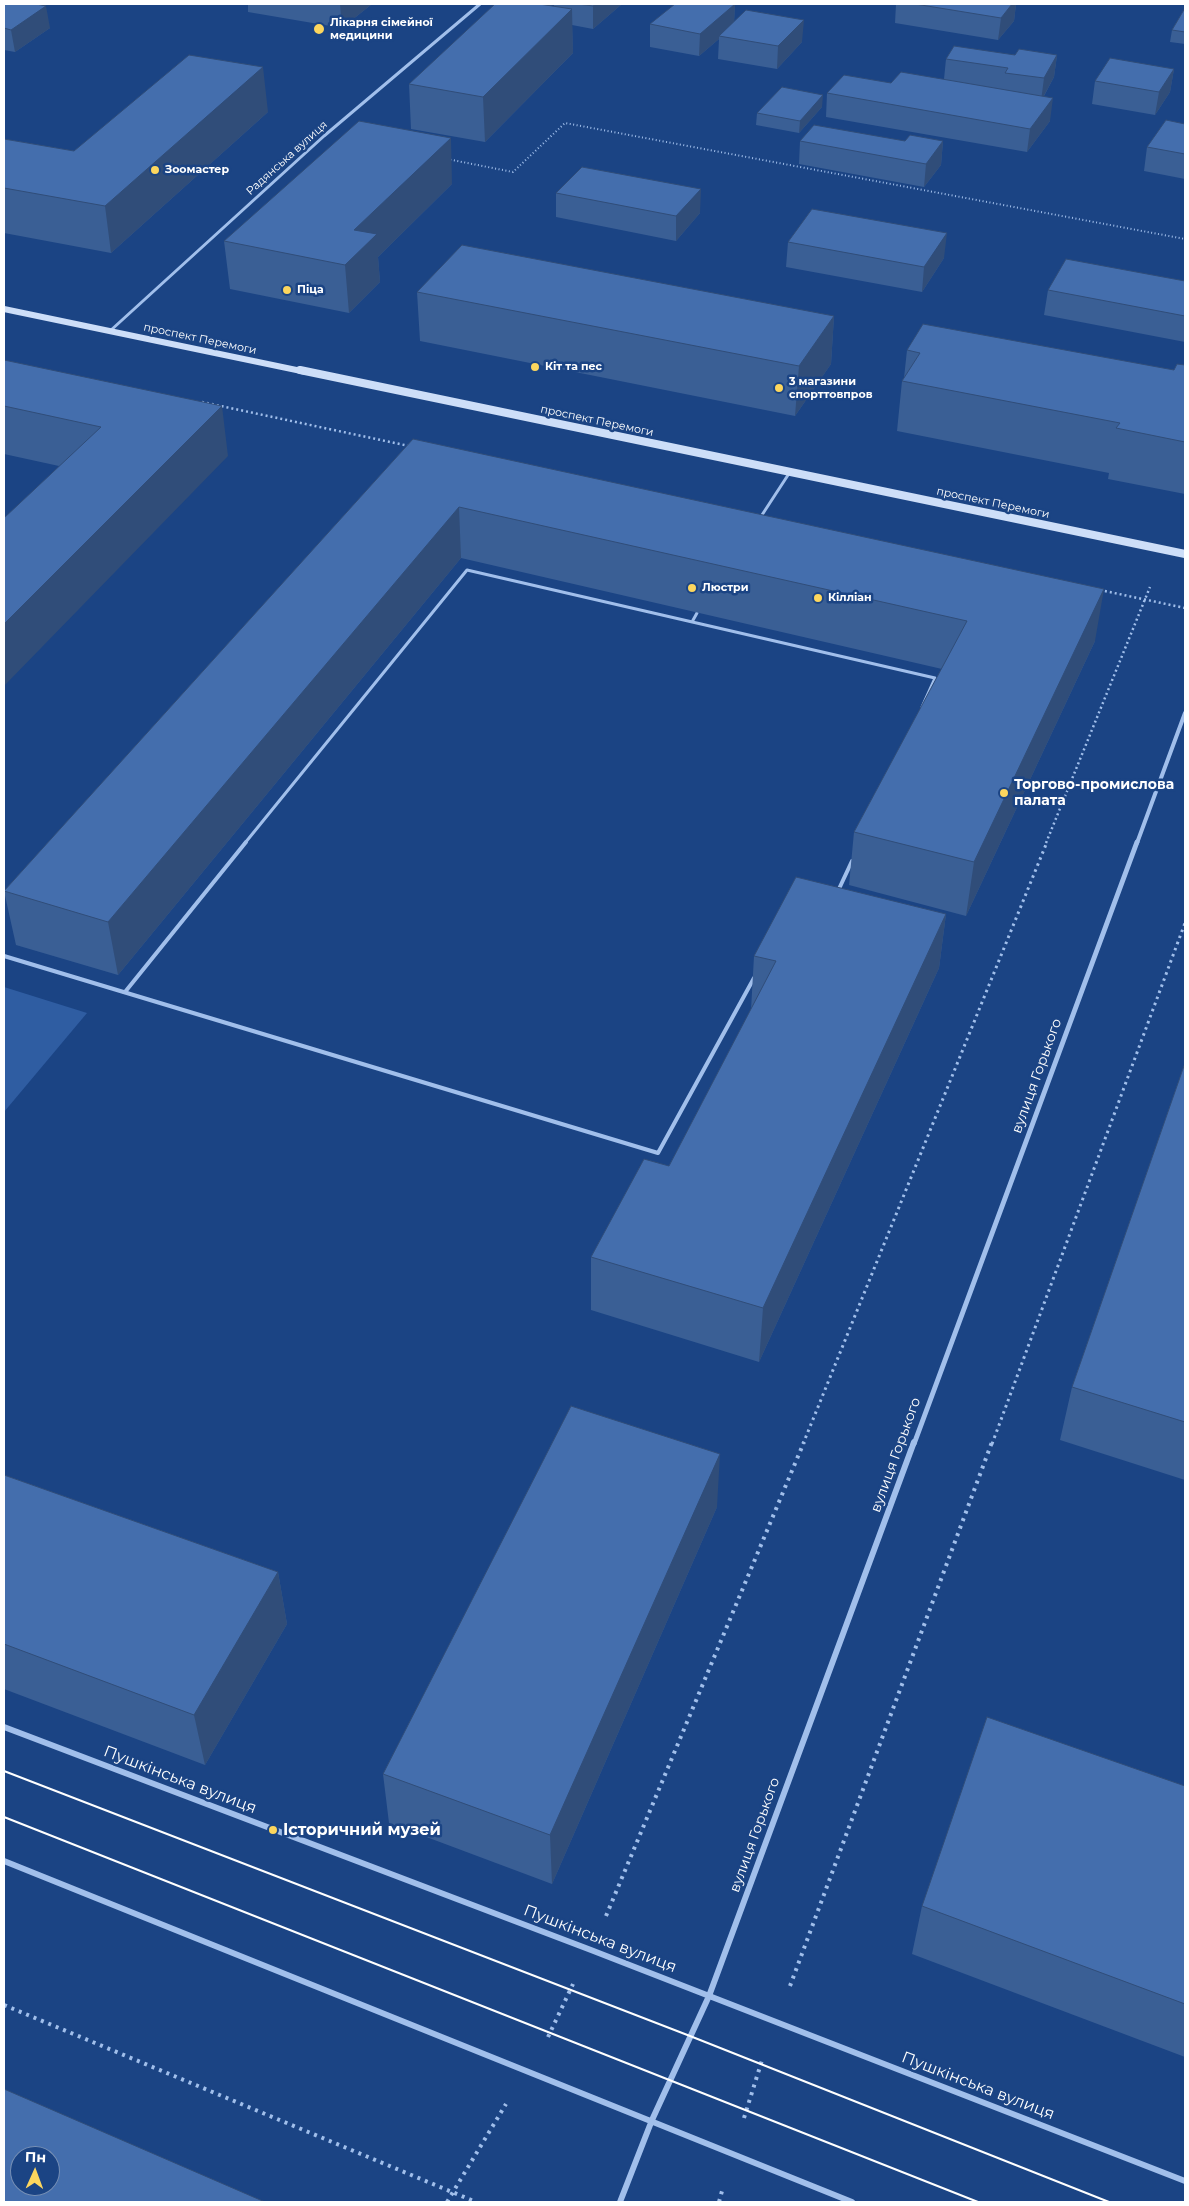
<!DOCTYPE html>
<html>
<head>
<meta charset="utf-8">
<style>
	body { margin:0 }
	#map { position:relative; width:1189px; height:2206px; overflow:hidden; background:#1b4484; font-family:Montserrat,sans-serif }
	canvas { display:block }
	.frame { position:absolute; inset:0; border:5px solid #fff; pointer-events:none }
	.north { position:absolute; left:10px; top:2146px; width:50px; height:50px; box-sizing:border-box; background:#1b4484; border:1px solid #768fb5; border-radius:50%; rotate:2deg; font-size:14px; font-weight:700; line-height:20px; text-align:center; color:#fff }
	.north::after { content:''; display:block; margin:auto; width:18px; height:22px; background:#fcd65e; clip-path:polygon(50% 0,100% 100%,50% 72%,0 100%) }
</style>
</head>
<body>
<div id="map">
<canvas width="1189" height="2206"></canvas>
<div class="frame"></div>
<div class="north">Пн</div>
</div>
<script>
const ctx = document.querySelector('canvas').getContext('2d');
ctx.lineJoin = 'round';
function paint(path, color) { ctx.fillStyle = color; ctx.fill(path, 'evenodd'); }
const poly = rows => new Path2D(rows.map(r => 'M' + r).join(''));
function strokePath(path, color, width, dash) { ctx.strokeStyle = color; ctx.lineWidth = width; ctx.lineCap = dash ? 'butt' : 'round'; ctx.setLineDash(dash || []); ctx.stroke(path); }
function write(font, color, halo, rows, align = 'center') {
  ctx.font = font + ' Montserrat,sans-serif'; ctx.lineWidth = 5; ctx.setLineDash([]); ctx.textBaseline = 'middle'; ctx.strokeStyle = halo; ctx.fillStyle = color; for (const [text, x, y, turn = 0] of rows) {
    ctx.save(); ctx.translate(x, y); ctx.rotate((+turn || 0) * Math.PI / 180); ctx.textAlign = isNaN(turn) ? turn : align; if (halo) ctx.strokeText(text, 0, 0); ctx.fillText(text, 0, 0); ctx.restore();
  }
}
paint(poly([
	[4,987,87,1013,4,1112]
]), '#2f5da2');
strokePath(poly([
	[447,159,513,172,565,123,1185,239]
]), '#a1bfeb', 2, [1, 2.5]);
strokePath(poly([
	[202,402,409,446],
	[1100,590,1185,608],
	[1046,843,1150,587]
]), '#a1bfeb', 2.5, [2, 3]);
strokePath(poly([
	[803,1444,1047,842],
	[992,1444,1185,923]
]), '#a1bfeb', 3, [2.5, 4]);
strokePath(poly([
	[606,1916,804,1442],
	[790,1986,992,1442],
	[4,2005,476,2202],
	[548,2037,573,1984],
	[744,2118,763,2057],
	[447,2202,506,2104],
	[719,2202,722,2191]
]), '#a1bfeb', 4, [3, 5]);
strokePath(poly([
	[760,518,790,472],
	[692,622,697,613],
	[245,843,467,570,935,678,922,707]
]), '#a1bfeb', 3);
strokePath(poly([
	[838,891,852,861],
	[4,956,658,1153,754,978],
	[125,992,246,842]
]), '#a1bfeb', 4);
strokePath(poly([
	[110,331,324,136,480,4]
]), '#a1bfeb', 3);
strokePath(poly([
	[1137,843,1185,713]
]), '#a1bfeb', 4);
strokePath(poly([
	[914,1444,1137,842]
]), '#a1bfeb', 5);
strokePath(poly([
	[4,1727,591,1950,1185,2181],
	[4,1861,852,2202],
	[620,2202,652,2120,709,1996,914,1442]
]), '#a1bfeb', 6);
strokePath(poly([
	[4,309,306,372]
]), '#cddef8', 6);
strokePath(poly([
	[300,370,1185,554]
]), '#cddef8', 8);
strokePath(poly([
	[4,1771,690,2036,1109,2202],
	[4,1817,978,2202]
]), '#fff', 2);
paint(poly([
	[4,4,50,28,15,52,4,50],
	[248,4,372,4,342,28,248,12],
	[554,4,622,4,593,29,572,25,573,53,485,142,411,129,409,84,554,6],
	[735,4,734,22,802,42,777,69,718,59,719,39,699,56,650,47,650,24],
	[896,4,1016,4,1014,21,998,40,895,23],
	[1185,8,1185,44,1170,42,1172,30],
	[1015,55,1057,55,1054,77,1044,96,1050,121,1027,152,826,117,827,93,891,83,944,79,946,59],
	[1174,69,1170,92,1155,115,1092,104,1095,81],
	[822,107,799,133,756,125,757,113],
	[268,112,111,253,4,233,4,139,74,151],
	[1185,124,1185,179,1144,171,1147,147],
	[800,141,943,141,941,165,924,187,799,164],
	[452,184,378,257,380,282,349,313,230,289,224,241],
	[556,193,700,213,676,241,556,217],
	[788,242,944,258,922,292,786,267],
	[1185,281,1185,342,1044,315,1048,290],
	[417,292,834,316,831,364,795,416,420,341],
	[907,350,1174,370,1185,365,1185,494,1108,479,1109,473,897,431,902,381,904,378],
	[4,360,228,456,59,466,4,454],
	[413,439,1095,641,966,916,849,885,854,832,942,669,461,558,118,975,16,945,4,891],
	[946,914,939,968,759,1362,591,1310,591,1257,669,1166,751,1010,754,956],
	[1185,1063,1185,1480,1060,1440,1072,1387],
	[4,1475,278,1572,287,1624,205,1765,4,1689],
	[717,1507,552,1884,389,1823,383,1774],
	[1185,1786,1185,2057,912,1954,922,1906]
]), '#3a5f95');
paint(poly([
	[340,4,372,4,342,28],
	[596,4,622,4,593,29,593,6],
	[735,4,734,27,719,36,719,39,699,56,700,34],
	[1012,4,1016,4,1014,21,998,40,1001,18],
	[46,6,50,28,15,52,11,30],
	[572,9,573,53,485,142,483,97],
	[804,20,802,42,777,69,778,46],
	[1057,55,1054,77,1041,101,1044,78],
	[263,67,268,112,111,253,105,206],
	[1174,69,1170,92,1155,115,1159,92],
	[823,95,822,107,799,133,800,121],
	[1053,98,1050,121,1027,152,1030,129],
	[451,138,452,184,378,257,380,282,349,313,345,265,354,230],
	[943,141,941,165,924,187,926,164],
	[701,189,700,213,676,241,676,216],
	[947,233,944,258,922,292,924,267],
	[834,316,831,364,795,416,799,366],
	[222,406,228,456,4,686,4,624],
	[459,507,461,558,118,975,108,922],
	[1104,589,1095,641,966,916,974,862],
	[946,914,939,968,759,1362,763,1308],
	[720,1454,717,1507,552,1884,550,1835],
	[278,1572,287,1624,205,1765,194,1715]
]), '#304d79');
const building = poly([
	[4,4,36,4,46,6,11,30,4,28,4,4],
	[495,4,539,4,572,9,483,97,409,84,495,4],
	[578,4,596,4,593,6,578,4],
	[675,4,735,4,700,34,650,24,675,4],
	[915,4,1012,4,1001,18,915,4],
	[1185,8,1185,32,1172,30,1185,8],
	[746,10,804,20,778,46,719,36,746,10],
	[954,46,1015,55,1019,49,1057,55,1044,78,1005,73,1008,68,946,59,954,46],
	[189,55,263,67,105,206,4,188,4,139,74,151,189,55],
	[1110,58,1174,69,1159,92,1095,81,1110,58],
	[901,72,1053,98,1030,129,827,93,844,75,891,83,901,72],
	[782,87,823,95,800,121,757,113,782,87],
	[1166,120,1185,124,1185,154,1147,147,1166,120],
	[359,121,451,138,354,230,377,234,345,265,224,241,359,121],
	[814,125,905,141,910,135,943,141,926,164,800,141,814,125],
	[582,167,701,189,676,216,556,193,582,167],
	[812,209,947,233,924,267,788,242,812,209],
	[462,245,834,316,799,366,417,292,462,245],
	[1066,259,1185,281,1185,316,1048,290,1066,259],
	[923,324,1174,370,1177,364,1185,365,1185,442,1116,428,1120,423,902,381,920,353,907,350,923,324],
	[4,360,222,406,4,624,4,518,101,427,4,406,4,360],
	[413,439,1104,589,974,862,854,832,967,621,459,507,108,922,4,891,413,439],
	[796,877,946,914,763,1308,591,1257,644,1159,669,1166,776,961,754,956,796,877],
	[1185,1063,1185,1422,1072,1387,1185,1063],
	[571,1406,720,1454,550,1835,383,1774,571,1406],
	[4,1475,278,1572,194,1715,4,1644,4,1475],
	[987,1717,1185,1786,1185,2004,922,1906,987,1717],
	[4,2089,265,2202,4,2202,4,2089],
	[20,2156,50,2156,50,2186,20,2186,20,2156]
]);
paint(building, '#446ead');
strokePath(building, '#304d79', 1);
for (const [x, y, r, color] of [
	[319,29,6,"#fcd65e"],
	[155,170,5,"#fcd65e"],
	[287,290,5,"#fcd65e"],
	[535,367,5,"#fcd65e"],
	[779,388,5,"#fcd65e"],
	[692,588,5,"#fcd65e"],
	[818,598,5,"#fcd65e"],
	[1004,793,5,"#fcd65e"],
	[273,1830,5,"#fcd65e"]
]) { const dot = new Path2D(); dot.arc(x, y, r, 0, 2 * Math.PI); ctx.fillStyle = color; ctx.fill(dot); strokePath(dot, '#1b4484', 2); }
write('bold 11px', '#fff', '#1b4484', [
	["Лікарня сімейної",330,23],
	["медицини",330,36],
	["Зоомастер",165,170],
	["Піца",297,290],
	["Кіт та пес",545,367],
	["3 магазини",789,382],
	["спорттовпров",789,395],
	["Люстри",702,588],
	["Кілліан",828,598]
], 'left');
write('11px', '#fff', '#1b4484', [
	["Радянська вулиця",287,158,-42],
	["проспект Перемоги",200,339,12],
	["проспект Перемоги",597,421,12],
	["проспект Перемоги",993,503,12]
]);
write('bold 14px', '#fff', '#1b4484', [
	["Торгово-промислова",1014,785],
	["палата",1014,801]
], 'left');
write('14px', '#fff', '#1b4484', [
	["вулиця Горького",1037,1076,-70],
	["вулиця Горького",896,1455,-70],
	["вулиця Горького",755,1835,-70]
]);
write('16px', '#fff', '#1b4484', [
	["Пушкінська вулиця",180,1780,21],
	["Пушкінська вулиця",600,1939,21],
	["Пушкінська вулиця",978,2086,21]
]);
write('bold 16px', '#fff', '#1b4484', [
	["Історичний музей",283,1830]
], 'left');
</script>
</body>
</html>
